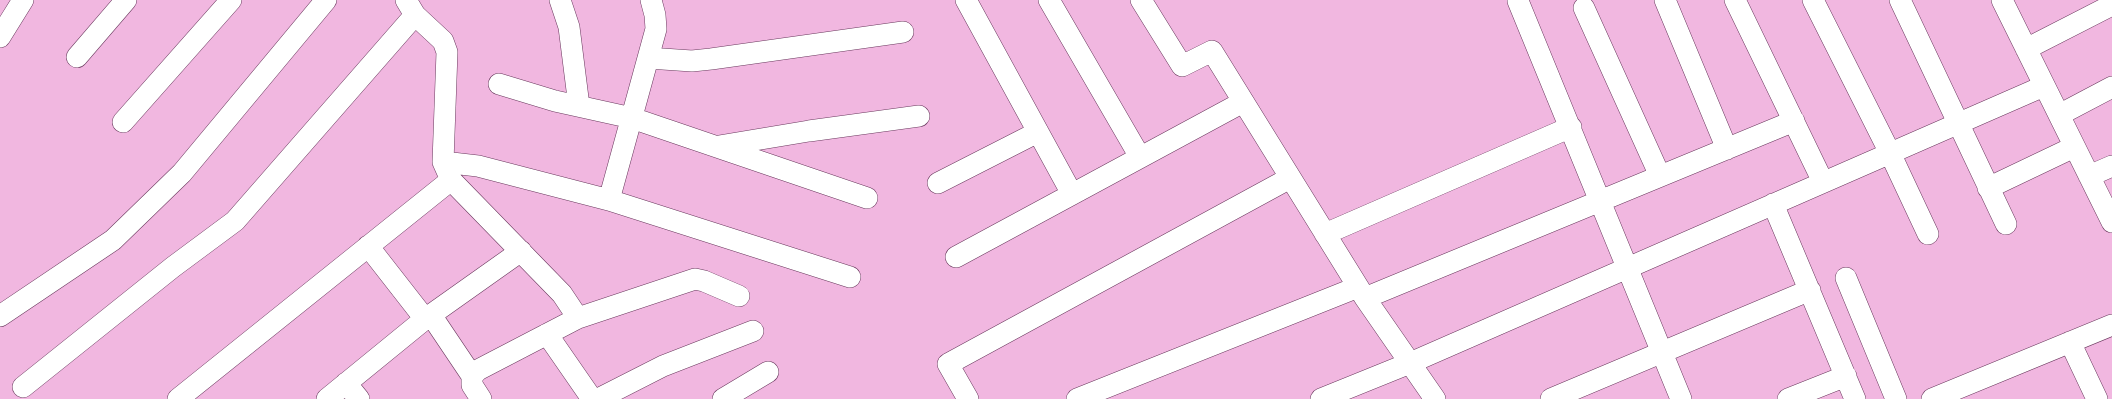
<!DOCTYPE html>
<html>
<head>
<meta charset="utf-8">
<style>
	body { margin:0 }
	canvas { display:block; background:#f1b7e0 }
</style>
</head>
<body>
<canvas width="2112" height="399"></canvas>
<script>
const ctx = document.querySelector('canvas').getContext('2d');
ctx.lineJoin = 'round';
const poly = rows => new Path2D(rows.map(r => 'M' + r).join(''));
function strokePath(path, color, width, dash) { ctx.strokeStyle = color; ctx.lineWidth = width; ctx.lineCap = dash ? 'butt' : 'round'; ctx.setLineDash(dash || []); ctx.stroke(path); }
const minor = poly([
	[406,0,415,15,443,41,447,52,443,162,451,180,562,294,578,318],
	[560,0,569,27,579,106],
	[966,0,1072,194],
	[1049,0,1140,157],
	[1141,0,1182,66,1212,51,1365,298,1435,399],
	[1665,0,1727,149],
	[1735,0,1823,182],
	[1813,0,1890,153,1928,234],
	[1900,0,2006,224],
	[2002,0,2112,222],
	[1518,1,1681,399],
	[1584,8,1660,176],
	[0,37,23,0],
	[2026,49,2112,5],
	[77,57,126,0],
	[648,58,692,61,711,59,903,32],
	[499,84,555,101,632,118,867,198],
	[2059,115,2112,87],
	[123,122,231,0],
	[719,146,809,131,919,116],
	[443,162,478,166,609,200,850,277],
	[2089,176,2112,166],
	[938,183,1038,132],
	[1988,188,2074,147],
	[609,200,656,29,655,15,651,0],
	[1773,204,1855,399],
	[1325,234,1571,127],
	[368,246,425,319],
	[956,257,1243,102],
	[1846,278,1896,399],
	[1365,298,1794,121],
	[431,315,472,376],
	[0,316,113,240,182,173,326,0],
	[547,334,592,399],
	[2070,342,2097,399],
	[346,383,359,399],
	[23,387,173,267,235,221,415,15],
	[178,399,451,180],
	[327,399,425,319,521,251],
	[481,399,472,385,472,376,478,370,578,318,695,279,704,281,739,296],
	[598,399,663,366,753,331],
	[723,399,768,372],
	[968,399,948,364,1290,178],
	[1077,399,1358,287],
	[1321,399,1410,363,2044,86],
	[1551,399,1810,290],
	[1788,399,1846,376],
	[1932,399,2112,325]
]);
strokePath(minor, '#6a395e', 22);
strokePath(minor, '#fff', 21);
</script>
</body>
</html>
